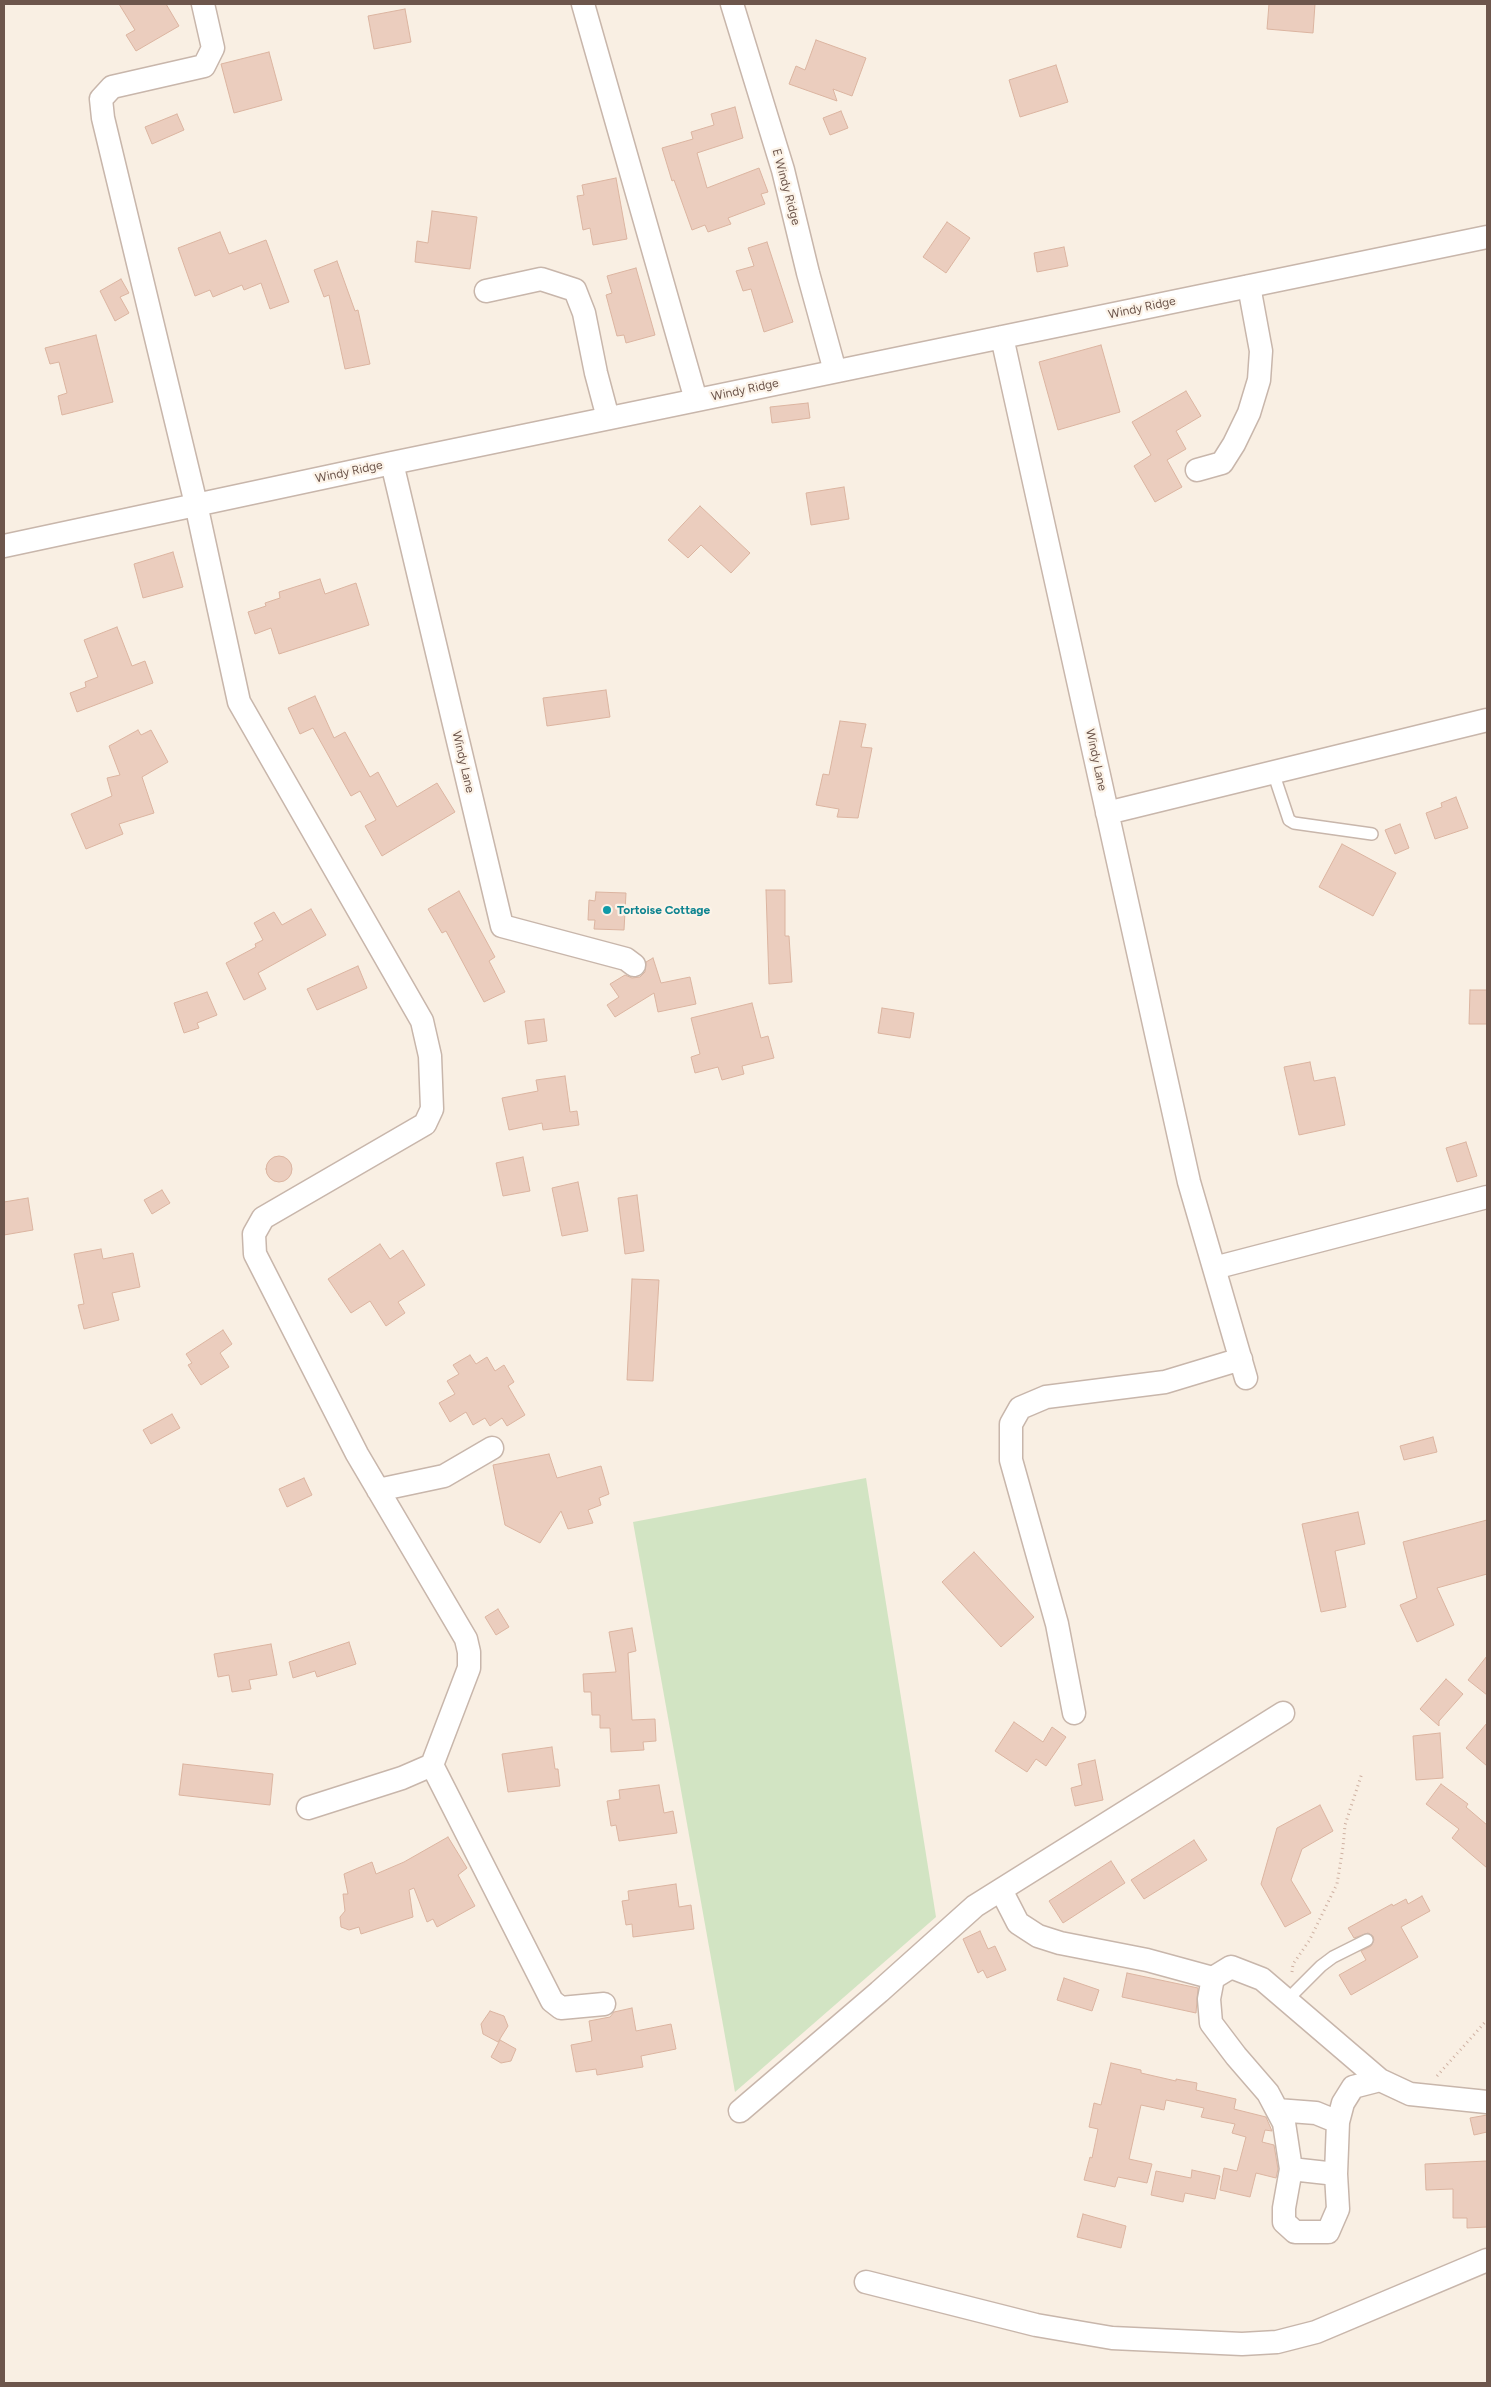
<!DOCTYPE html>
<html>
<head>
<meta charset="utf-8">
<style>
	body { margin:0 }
	#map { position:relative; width:1491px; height:2387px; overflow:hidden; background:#f9efe3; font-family:Figtree,sans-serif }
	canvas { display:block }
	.frame { position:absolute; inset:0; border:5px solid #6d564c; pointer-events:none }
</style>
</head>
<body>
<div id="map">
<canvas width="1491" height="2387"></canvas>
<div class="frame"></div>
</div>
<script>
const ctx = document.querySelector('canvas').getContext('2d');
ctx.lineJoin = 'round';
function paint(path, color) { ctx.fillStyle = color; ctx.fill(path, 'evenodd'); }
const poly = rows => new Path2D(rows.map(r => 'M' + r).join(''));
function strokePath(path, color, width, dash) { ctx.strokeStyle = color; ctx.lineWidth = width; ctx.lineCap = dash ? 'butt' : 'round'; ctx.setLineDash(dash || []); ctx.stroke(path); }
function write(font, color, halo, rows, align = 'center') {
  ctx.font = font + ' Figtree,sans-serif'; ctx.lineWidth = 4.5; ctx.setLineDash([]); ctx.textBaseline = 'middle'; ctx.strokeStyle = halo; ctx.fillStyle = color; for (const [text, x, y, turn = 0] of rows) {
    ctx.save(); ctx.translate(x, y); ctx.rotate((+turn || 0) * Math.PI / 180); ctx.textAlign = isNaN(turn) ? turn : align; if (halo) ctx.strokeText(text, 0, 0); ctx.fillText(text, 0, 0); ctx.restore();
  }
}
paint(poly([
	[866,1478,936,1917,735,2092,633,1522]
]), '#d2e4c3');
const building = poly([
	[119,4,166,4,179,26,136,51,126,35,135,30,119,4],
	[1269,4,1315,4,1313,33,1267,29,1269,4],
	[405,9,411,42,374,49,368,16,405,9],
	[816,40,866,58,852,96,833,89,837,101,789,84,796,66,805,70,816,40],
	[269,52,282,100,234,113,221,64,269,52],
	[1056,65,1068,102,1020,117,1009,80,1056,65],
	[735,107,743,138,697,153,707,188,759,168,768,192,761,194,765,204,728,218,731,224,708,232,705,225,692,230,674,180,672,181,662,148,693,139,691,132,714,125,711,114,735,107],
	[841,111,848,128,830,135,823,118,841,111],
	[177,114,184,130,152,144,145,127,177,114],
	[616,178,627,239,593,245,590,228,583,230,577,196,584,195,582,185,616,178],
	[432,211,477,217,470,269,415,262,417,241,428,243,432,211],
	[947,222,970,238,946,273,923,257,947,222],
	[220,232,229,254,266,240,289,302,270,309,261,283,244,290,242,285,213,297,210,290,195,296,178,248,220,232],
	[767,242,793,322,764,332,751,289,743,291,736,271,754,266,748,248,767,242],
	[1064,247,1068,266,1037,272,1034,253,1064,247],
	[337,261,355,311,358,310,370,364,345,369,329,295,324,297,314,270,337,261],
	[636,268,655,335,626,343,624,335,617,336,606,295,612,293,607,276,636,268],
	[121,279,129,293,120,297,129,313,115,321,100,291,121,279],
	[96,335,113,402,62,415,58,396,67,393,59,362,50,364,45,348,96,335],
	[1101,345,1120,412,1058,430,1039,362,1101,345],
	[1186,391,1201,416,1176,431,1186,449,1167,460,1182,487,1155,502,1134,466,1151,455,1132,422,1186,391],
	[808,403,810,418,772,423,770,407,808,403],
	[844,487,849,519,811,525,806,493,844,487],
	[700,506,750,553,731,573,701,545,688,558,668,540,700,506],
	[173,552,183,587,143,598,134,564,173,552],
	[320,579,325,594,356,583,369,625,279,654,271,628,255,634,248,612,266,606,265,603,280,598,279,592,320,579],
	[117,627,132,666,145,661,153,683,77,712,70,693,86,687,85,682,98,677,84,640,117,627],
	[606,690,610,717,547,726,543,698,606,690],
	[315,696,334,738,345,732,370,777,378,772,397,807,437,783,455,812,382,856,365,826,376,820,360,791,351,796,313,728,300,734,288,708,315,696],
	[840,721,866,724,861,747,872,748,858,818,837,817,839,809,816,805,823,774,829,775,840,721],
	[138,730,141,735,151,730,168,762,142,777,154,813,119,824,123,834,86,849,71,814,112,796,107,778,120,775,109,746,138,730],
	[1456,797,1468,828,1435,839,1426,813,1442,807,1441,803,1456,797],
	[1400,824,1409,848,1395,854,1385,830,1400,824],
	[1342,844,1396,873,1373,916,1319,887,1342,844],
	[766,890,785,890,785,936,789,936,792,982,769,984,766,890],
	[459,891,495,957,489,961,505,992,484,1002,446,931,442,933,428,909,459,891],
	[596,892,626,893,624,930,594,929,595,920,588,920,589,900,595,901,596,892],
	[311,909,326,935,258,973,266,989,244,1000,226,963,256,947,255,944,263,940,254,923,274,912,282,925,311,909],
	[653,958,661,983,690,977,696,1004,658,1012,654,993,615,1017,607,1005,619,997,610,984,625,975,632,978,640,977,645,972,646,962,653,958],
	[358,966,367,988,317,1010,307,989,358,966],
	[1470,990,1487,990,1487,1024,1469,1024,1470,990],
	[207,992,217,1015,197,1023,199,1028,184,1033,174,1003,207,992],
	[752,1003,761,1038,768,1036,774,1058,742,1066,744,1074,722,1080,718,1067,695,1073,691,1057,700,1054,691,1018,752,1003],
	[882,1008,914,1013,910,1038,878,1033,882,1008],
	[544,1019,547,1041,528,1044,525,1021,544,1019],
	[1310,1062,1314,1081,1335,1077,1345,1125,1299,1135,1284,1067,1310,1062],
	[565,1076,570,1112,577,1111,579,1125,543,1130,542,1123,509,1130,502,1098,538,1091,536,1080,565,1076],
	[1466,1142,1477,1176,1457,1182,1446,1148,1466,1142],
	'266 1169a13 13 0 1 1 26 0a13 13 0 1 1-26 0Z',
	[523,1157,530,1191,503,1196,496,1163,523,1157],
	[578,1182,588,1231,562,1236,552,1188,578,1182],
	[162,1190,170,1203,152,1214,144,1200,162,1190],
	[637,1195,644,1251,625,1254,618,1198,637,1195],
	[28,1198,33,1230,4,1235,4,1202,28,1198],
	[380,1244,390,1259,403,1250,425,1285,398,1302,405,1313,386,1326,370,1301,351,1313,328,1279,380,1244],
	[101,1249,103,1259,133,1253,140,1287,112,1293,119,1320,84,1329,78,1305,84,1304,74,1254,101,1249],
	[632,1279,659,1280,653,1381,627,1380,632,1279],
	[223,1330,232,1344,220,1353,229,1367,201,1385,188,1365,192,1363,186,1354,223,1330],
	[470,1355,476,1364,487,1357,495,1371,504,1365,514,1382,508,1386,525,1415,507,1426,502,1418,490,1426,485,1418,473,1425,466,1412,450,1422,439,1403,455,1394,447,1381,459,1374,453,1365,470,1355],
	[172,1414,180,1428,151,1444,143,1430,172,1414],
	[1433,1437,1437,1452,1404,1460,1400,1446,1433,1437],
	[549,1454,557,1478,601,1466,609,1494,599,1498,601,1505,588,1510,593,1523,568,1529,561,1511,540,1543,505,1525,493,1465,549,1454],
	[304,1478,312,1495,287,1507,279,1489,304,1478],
	[1358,1512,1365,1544,1335,1551,1346,1607,1321,1612,1302,1524,1358,1512],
	[1487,1520,1487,1574,1437,1588,1454,1625,1417,1642,1400,1605,1417,1598,1403,1542,1487,1520],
	[974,1552,1034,1617,1001,1647,942,1582,974,1552],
	[498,1609,509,1627,496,1635,485,1617,498,1609],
	[632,1628,636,1651,628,1653,632,1720,655,1719,656,1741,643,1742,644,1750,611,1752,610,1728,600,1728,600,1715,592,1715,591,1692,584,1692,583,1674,616,1672,609,1632,632,1628],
	[349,1642,356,1664,317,1677,315,1671,293,1678,289,1662,349,1642],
	[271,1644,277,1675,249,1680,251,1689,232,1692,229,1675,218,1677,214,1654,271,1644],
	[1487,1656,1487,1695,1468,1680,1487,1656],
	[1446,1679,1463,1694,1439,1721,1439,1726,1420,1709,1446,1679],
	[1014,1722,1043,1742,1052,1727,1066,1737,1046,1766,1036,1759,1027,1772,995,1751,1014,1722],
	[1487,1723,1487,1766,1466,1748,1487,1723],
	[1440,1733,1443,1778,1416,1780,1413,1736,1440,1733],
	[552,1747,555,1769,558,1769,560,1786,508,1792,502,1754,552,1747],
	[1095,1760,1103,1800,1075,1806,1071,1788,1082,1785,1078,1764,1095,1760],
	[183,1764,273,1774,270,1805,179,1795,183,1764],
	[1441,1784,1468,1804,1466,1807,1487,1825,1487,1868,1452,1838,1459,1829,1426,1804,1441,1784],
	[659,1785,664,1813,673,1811,677,1833,619,1841,616,1825,611,1826,607,1801,620,1799,619,1790,659,1785],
	[1320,1805,1333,1831,1302,1849,1291,1880,1311,1913,1285,1927,1261,1884,1277,1828,1320,1805],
	[448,1837,467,1868,458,1875,475,1906,437,1927,433,1919,427,1922,414,1888,409,1890,413,1917,361,1934,359,1927,349,1930,341,1927,340,1917,345,1911,343,1894,348,1894,344,1874,372,1862,376,1874,404,1862,448,1837],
	[1194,1840,1207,1860,1144,1899,1131,1880,1194,1840],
	[1111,1861,1125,1883,1063,1923,1049,1901,1111,1861],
	[676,1884,679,1907,691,1905,694,1929,633,1937,632,1924,626,1925,622,1901,629,1900,628,1891,676,1884],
	[1422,1896,1430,1911,1401,1927,1418,1957,1351,1995,1339,1975,1366,1960,1361,1951,1371,1946,1374,1940,1373,1936,1368,1933,1354,1938,1348,1928,1392,1904,1393,1906,1406,1899,1408,1904,1422,1896],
	[980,1931,988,1949,995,1946,1006,1970,987,1978,983,1970,978,1973,963,1939,980,1931],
	[1127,1973,1198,1988,1196,2013,1122,1997,1127,1973],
	[1064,1978,1099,1990,1092,2011,1057,2000,1064,1978],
	[632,2008,636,2031,671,2024,676,2049,641,2056,643,2067,597,2075,596,2069,576,2072,571,2045,592,2041,589,2021,610,2017,614,2012,632,2008],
	[490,2011,504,2016,508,2026,498,2042,483,2034,481,2024,490,2011],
	[500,2040,516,2049,511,2061,501,2063,491,2057,500,2040],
	[1111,2063,1141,2070,1141,2073,1176,2081,1176,2079,1197,2083,1196,2090,1236,2099,1234,2109,1266,2117,1272,2131,1265,2130,1262,2142,1274,2145,1278,2169,1276,2178,1256,2173,1250,2197,1220,2190,1224,2168,1237,2171,1246,2137,1232,2133,1235,2124,1201,2117,1204,2108,1166,2100,1164,2110,1141,2105,1129,2159,1152,2164,1147,2183,1118,2177,1115,2187,1084,2180,1090,2157,1092,2158,1098,2129,1089,2127,1094,2103,1101,2105,1111,2063],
	[1487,2115,1487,2132,1474,2135,1470,2118,1487,2115],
	[1487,2161,1487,2227,1467,2228,1467,2218,1453,2218,1453,2189,1426,2190,1425,2164,1487,2161],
	[1192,2170,1220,2176,1215,2199,1185,2193,1183,2202,1151,2195,1156,2171,1191,2178,1192,2170],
	[1083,2214,1126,2226,1121,2248,1077,2237,1083,2214]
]);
paint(building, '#ebcdbe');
strokePath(building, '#dbb4a0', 1);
const service = poly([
	[1273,772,1289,820,1294,823,1372,834],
	[1287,2000,1321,1966,1333,1957,1367,1940]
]);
const minor = poly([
	[203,4,213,48,204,66,112,87,101,99,103,118,196,504,239,702,422,1021,430,1056,432,1109,425,1124,263,1218,254,1234,255,1254,357,1454,466,1639,469,1652,469,1668,432,1765,402,1778,308,1808],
	[583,4,696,400],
	[732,4,783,170,808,273,835,371],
	[486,291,541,279,575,290,584,313,596,373,608,418],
	[1002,337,1189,1182,1246,1378],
	[392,463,502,926,626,959,634,965],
	[1197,470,1222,463,1234,444,1249,413,1259,380,1261,351,1249,286],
	[4,546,392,463,1487,237],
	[1107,813,1487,720],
	[1214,1268,1487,1197],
	[378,1490,444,1476,492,1448],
	[1074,1713,1057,1624,1011,1460,1011,1424,1020,1408,1046,1397,1165,1382,1241,1359],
	[432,1765,552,2001,561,2008,604,2004],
	[1001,1890,1018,1923,1038,1936,1060,1943,1147,1960,1213,1978],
	[1277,2110,1316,2113,1338,2122,1336,2174,1338,2209,1328,2232,1295,2232,1284,2222,1284,2208,1291,2169,1284,2123,1277,2110,1268,2093,1236,2056,1211,2023,1209,1999,1213,1978,1231,1967,1262,1979,1380,2080,1410,2094,1487,2102],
	[740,2111,879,1992,975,1906,1283,1713],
	[1338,2122,1343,2103,1353,2087,1380,2080],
	[1291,2169,1336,2174],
	[866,2282,1036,2325,1112,2338,1242,2344,1277,2342,1316,2332,1487,2260]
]);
strokePath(service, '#c8b6ab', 14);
strokePath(minor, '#c8b6ab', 25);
strokePath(poly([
	[1292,1972,1293,1964,1309,1941,1337,1884,1343,1847,1345,1825,1362,1773],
	[1437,2076,1487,2020]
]), '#cfb1a2', 3, [1, 4]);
strokePath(service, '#fff', 11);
strokePath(minor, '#fff', 22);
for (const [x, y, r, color] of [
	[607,910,5,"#0f9aa8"]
]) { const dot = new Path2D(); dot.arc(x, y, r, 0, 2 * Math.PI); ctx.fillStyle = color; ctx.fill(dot); strokePath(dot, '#fcf3e8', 2); }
write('12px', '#6d564c', '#fcf3e8', [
	["E Windy Ridge",786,187,75],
	["Windy Ridge",1142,308,-12],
	["Windy Ridge",745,390,-12],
	["Windy Ridge",349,472,-12],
	["Windy Lane",1096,760,78],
	["Windy Lane",463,762,77]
]);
write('bold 12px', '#0d838f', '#fcf3e8', [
	["Tortoise Cottage",617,910]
], 'left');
</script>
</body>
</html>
